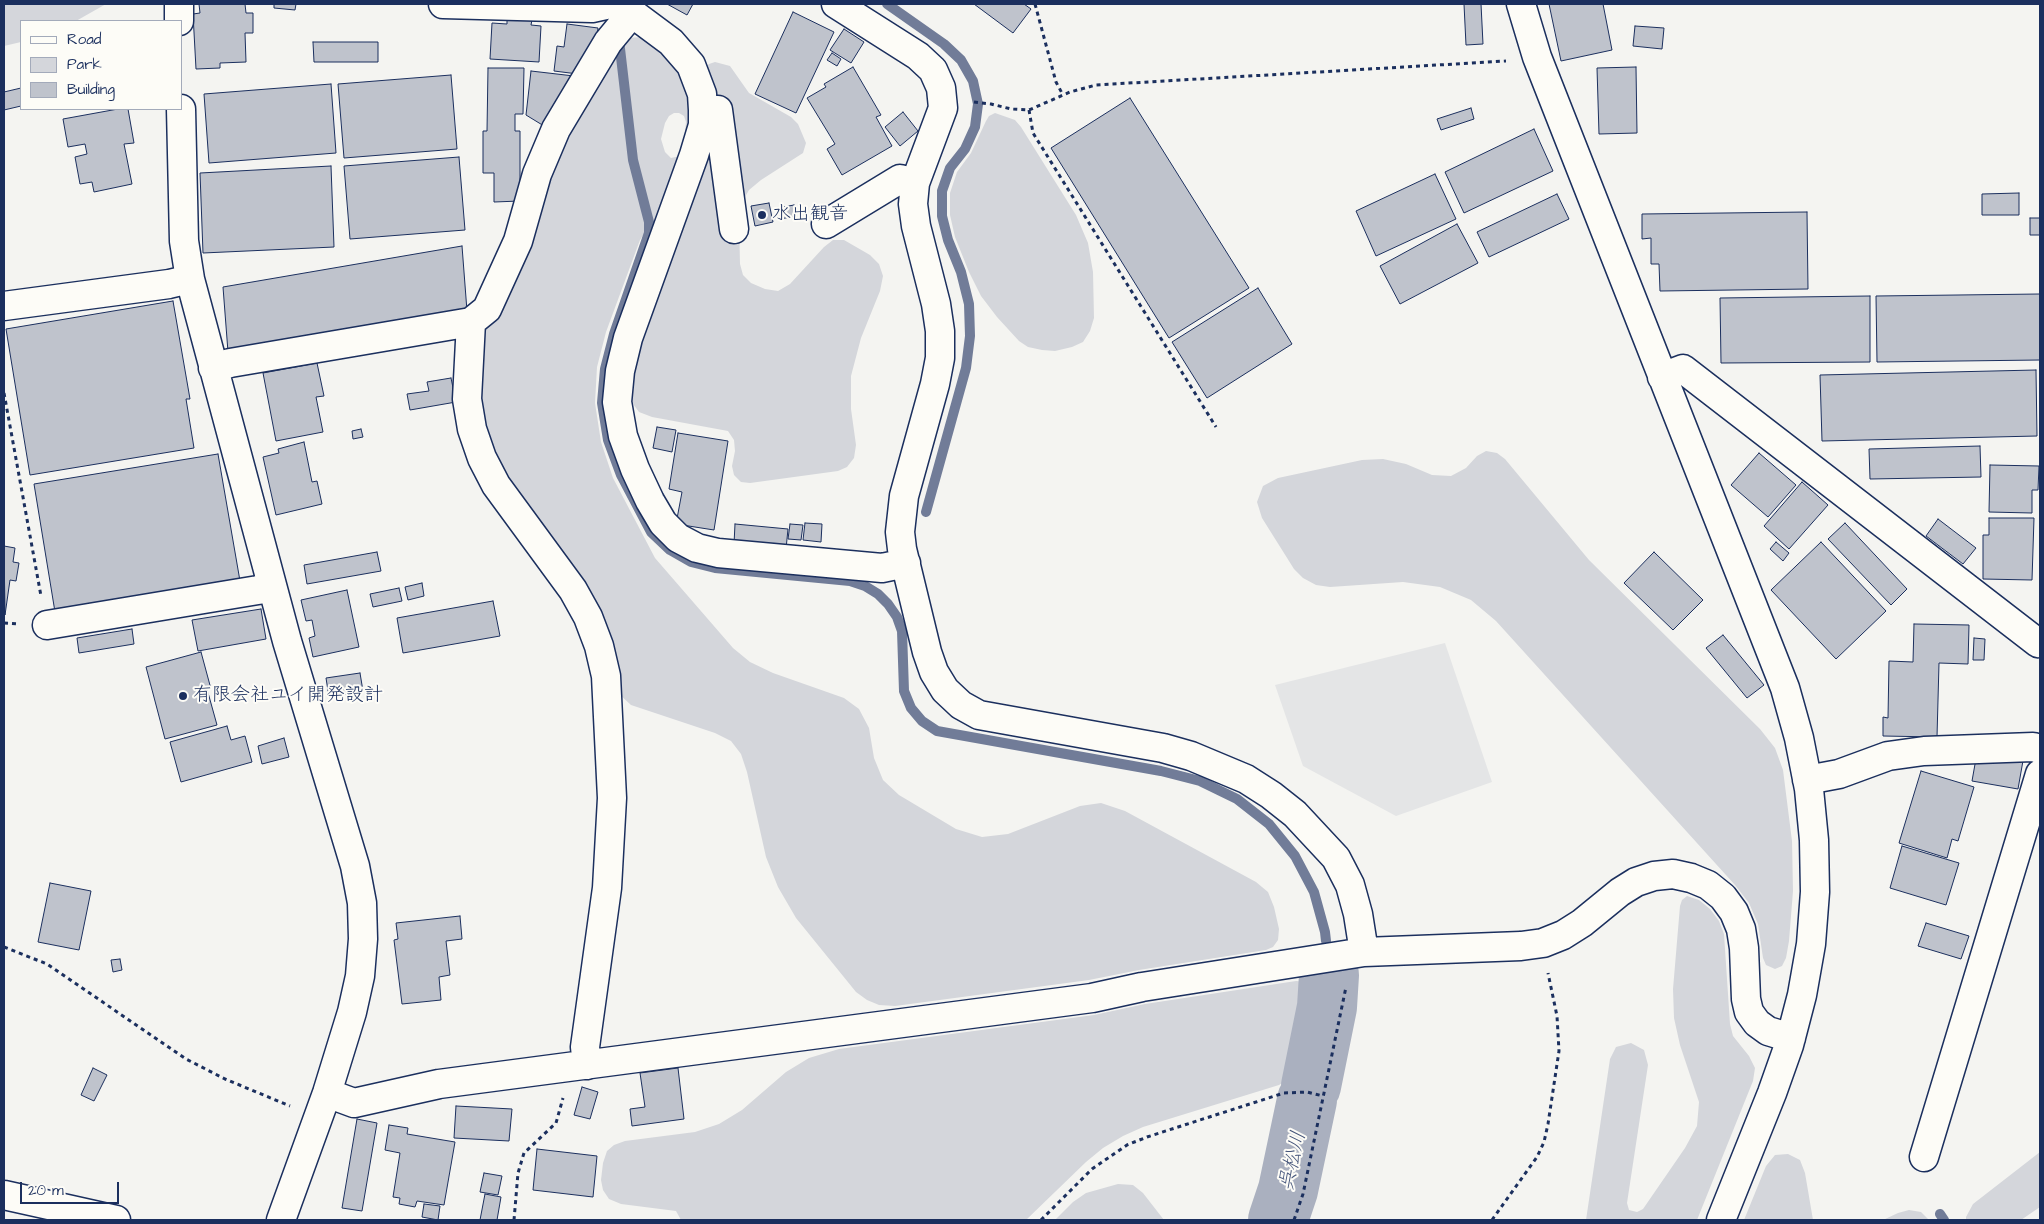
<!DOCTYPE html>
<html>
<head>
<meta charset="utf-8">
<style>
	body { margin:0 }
	#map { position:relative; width:2044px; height:1224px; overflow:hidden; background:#f4f4f1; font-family:"Architects Daughter",sans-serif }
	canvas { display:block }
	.frame { position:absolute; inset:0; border:5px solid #1b2f5e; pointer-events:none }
	.legend { position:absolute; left:20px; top:20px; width:162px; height:90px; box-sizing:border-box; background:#fdfcf7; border:1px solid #a3aaba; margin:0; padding:6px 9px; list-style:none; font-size:15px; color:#1b2f5e }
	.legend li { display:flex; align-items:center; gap:10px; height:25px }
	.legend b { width:25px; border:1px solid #a3aaba }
	.scale { position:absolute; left:20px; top:1182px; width:99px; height:22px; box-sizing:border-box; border:2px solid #1b2f5e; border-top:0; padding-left:6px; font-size:15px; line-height:18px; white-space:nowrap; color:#1b2f5e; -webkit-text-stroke:4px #fdfcf7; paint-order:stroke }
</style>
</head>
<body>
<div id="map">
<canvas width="2044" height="1224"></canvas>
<div class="frame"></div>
<ul class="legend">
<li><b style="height:6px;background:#fdfcf7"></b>Road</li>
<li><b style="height:14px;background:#d4d6db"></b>Park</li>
<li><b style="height:14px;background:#bfc3cc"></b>Building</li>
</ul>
<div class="scale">20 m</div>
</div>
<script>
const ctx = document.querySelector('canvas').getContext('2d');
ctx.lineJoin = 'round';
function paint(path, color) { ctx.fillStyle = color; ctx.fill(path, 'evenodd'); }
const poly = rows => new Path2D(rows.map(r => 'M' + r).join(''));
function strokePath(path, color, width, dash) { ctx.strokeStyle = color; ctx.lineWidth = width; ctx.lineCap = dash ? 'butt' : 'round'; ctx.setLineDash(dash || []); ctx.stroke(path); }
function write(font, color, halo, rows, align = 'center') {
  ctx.font = font + ' "Architects Daughter","Klee One",sans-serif'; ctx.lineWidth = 4; ctx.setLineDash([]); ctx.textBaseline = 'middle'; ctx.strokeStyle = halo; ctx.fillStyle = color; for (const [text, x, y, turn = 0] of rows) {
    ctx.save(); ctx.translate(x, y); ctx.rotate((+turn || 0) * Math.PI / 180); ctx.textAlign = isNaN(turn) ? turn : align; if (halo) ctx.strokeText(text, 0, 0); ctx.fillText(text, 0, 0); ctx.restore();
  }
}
paint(poly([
	[1445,643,1492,782,1396,816,1303,766,1275,685]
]), '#e4e5e6');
paint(poly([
	[4,4,106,4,76,21,21,21,21,42,4,46],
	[642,37,655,42,682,70,692,96,693,124,655,223,647,229,640,240,606,332,597,367,595,403,601,442,613,478,655,558,733,648,750,662,773,673,844,698,859,709,869,728,874,758,883,780,899,795,956,829,982,837,1008,834,1080,806,1101,803,1125,811,1256,882,1268,892,1274,907,1279,929,1278,940,1273,947,1266,950,1139,970,1089,980,895,1006,879,1005,867,1000,856,992,796,918,778,887,766,857,747,772,741,754,731,741,715,733,631,705,618,693,491,454,477,398,484,326,552,162,617,48,628,38],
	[674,113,679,113,684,116,686,122,684,142,680,156,671,158,665,152,661,139,665,123,669,116],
	[715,62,730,66,749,93,791,117,798,124,806,143,803,153,761,180,749,190,741,204,739,220,740,264,743,275,751,283,765,289,778,291,790,284,824,247,833,240,844,240,870,255,879,264,883,276,880,291,861,338,851,376,851,409,856,445,854,458,847,467,838,471,750,483,741,482,734,475,732,466,735,451,734,440,728,431,652,417,639,412,631,401,628,389,705,68,709,64],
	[995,113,1015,120,1021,127,1076,215,1088,243,1093,272,1094,318,1090,331,1083,342,1072,347,1055,351,1042,350,1028,347,1019,341,997,317,981,296,969,272,955,237,950,215,950,193,957,172,971,153,986,121,989,116],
	[1486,451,1497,453,1505,459,1589,560,1760,729,1775,748,1783,770,1792,841,1793,891,1789,941,1786,958,1782,966,1775,969,1766,965,1763,958,1758,924,1749,903,1735,885,1496,621,1471,600,1440,587,1403,582,1330,587,1316,585,1303,578,1294,569,1262,518,1257,502,1263,486,1278,478,1362,460,1383,459,1406,464,1432,475,1451,476,1466,468,1477,456],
	[1687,896,1699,900,1710,909,1719,921,1724,934,1730,1024,1733,1036,1749,1056,1755,1068,1753,1081,1697,1220,1586,1220,1610,1059,1616,1047,1631,1043,1644,1050,1648,1065,1627,1203,1629,1210,1637,1212,1643,1209,1685,1148,1697,1126,1699,1102,1680,1045,1674,1018,1673,989,1680,906,1682,900],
	[1296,981,1307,982,1314,990,1315,1003,1304,1054,1299,1067,1289,1079,1279,1085,1143,1127,1123,1136,1103,1148,1086,1162,1026,1220,681,1220,676,1211,621,1204,609,1199,603,1190,601,1180,603,1163,607,1151,614,1145,625,1141,695,1132,719,1124,742,1110,786,1072,809,1058,839,1049,1094,1015,1145,1004],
	[2040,1152,2040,1207,2021,1220,1966,1220,1966,1217,1973,1204],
	[1788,1154,1800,1160,1805,1173,1813,1220,1744,1220,1766,1166,1775,1155],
	[1118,1184,1133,1185,1143,1193,1164,1220,1055,1220,1073,1202,1086,1193],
	[1909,1210,1921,1212,1929,1220,1883,1220,1898,1213]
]), '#d4d6db');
strokePath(poly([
	[887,4,944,44,961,60,973,81,978,104,975,127,965,149,950,168,942,191,942,216,948,240,961,272,969,304,970,336,966,368,926,512],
	[619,40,633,160,649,222,649,233,614,334,605,369,602,403,608,440,621,475,651,532,670,550,691,562,715,568,850,581,865,586,878,594,888,604,897,617,902,631,904,691,911,708,922,721,937,731,1161,771,1200,781,1237,799,1269,824,1295,856,1314,892,1325,932,1326,941],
	[1940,1214,1944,1220]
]), '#717c98', 10);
strokePath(poly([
	[1311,1086,1327,1007,1329,975],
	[1278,1220,1288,1190,1307,1100]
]), '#aab0bf', 60);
const building = poly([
	[199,4,245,4,246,13,253,13,253,33,245,33,246,62,220,63,220,68,196,69,193,14,200,13,199,4],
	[274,4,296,4,295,10,274,8,274,4],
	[667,4,693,4,687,15,667,4],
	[974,4,1024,4,1031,9,1013,33,974,4],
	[1464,4,1481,4,1483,44,1466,45,1464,4],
	[1549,4,1603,4,1612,50,1561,61,1549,4],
	[793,12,834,32,796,113,755,94,793,12],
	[507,18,532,20,531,25,541,26,539,62,490,59,492,23,507,24,507,18],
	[567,24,598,28,596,45,578,74,554,71,557,46,564,47,567,24],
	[1635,26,1664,28,1662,49,1633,46,1635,26],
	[844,29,864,42,851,63,830,50,844,29],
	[313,42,378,42,378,62,314,62,313,42],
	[832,53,841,59,837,66,827,60,832,53],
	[853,67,881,115,876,117,892,146,842,175,827,149,835,144,807,98,826,87,824,84,853,67],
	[1636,67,1637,133,1599,134,1597,68,1636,67],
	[488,68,524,68,523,114,515,114,515,131,520,131,520,201,494,202,494,173,483,173,483,131,487,131,488,68],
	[531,71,574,76,544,126,526,115,531,71],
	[451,75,457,149,344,158,338,84,451,75],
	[331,84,336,153,209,163,204,94,331,84],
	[21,88,21,106,4,110,4,92,21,88],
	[1130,98,1249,288,1169,338,1051,148,1130,98],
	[1471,108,1474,119,1441,130,1437,119,1471,108],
	[118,109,128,109,134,143,124,144,132,184,94,192,92,182,80,184,75,157,87,154,85,144,68,147,63,119,118,109],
	[903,112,918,131,900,146,885,127,903,112],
	[1534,129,1553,171,1464,213,1445,172,1534,129],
	[459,157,465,230,350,239,344,166,459,157],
	[331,166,334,247,203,253,200,173,331,166],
	[1435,174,1456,219,1376,256,1356,211,1435,174],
	[2019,193,2019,215,1982,215,1982,194,2019,193],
	[1557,194,1569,219,1489,257,1477,232,1557,194],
	[769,203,773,222,755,226,751,206,769,203],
	[794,205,796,216,780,219,778,208,794,205],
	[1807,212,1808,289,1660,291,1659,264,1651,264,1651,238,1642,239,1642,214,1807,212],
	[2030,218,2040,218,2040,235,2030,235,2030,218],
	[1457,224,1478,263,1400,304,1380,266,1457,224],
	[462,246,467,311,228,352,223,287,462,246],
	[1258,288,1292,344,1207,398,1172,342,1258,288],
	[2040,294,2040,360,1877,362,1876,296,2040,294],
	[1870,296,1870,362,1721,363,1720,298,1870,296],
	[173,301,190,399,186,399,194,448,30,475,6,329,173,301],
	[317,363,324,396,316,397,323,432,276,441,263,373,317,363],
	[2036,370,2037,436,1822,441,1820,375,2036,370],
	[451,378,456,402,410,410,407,394,429,391,427,382,451,378],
	[657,427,676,430,672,452,653,448,657,427],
	[361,429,363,437,353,439,352,431,361,429],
	[678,433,728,441,714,530,676,524,682,492,669,489,678,433],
	[304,442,312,482,317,481,322,504,276,515,263,457,279,453,278,449,304,442],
	[1980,446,1981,477,1870,479,1869,449,1980,446],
	[1759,453,1796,485,1768,517,1731,485,1759,453],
	[218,454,240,581,55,612,34,484,218,454],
	[1990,465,2039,466,2038,490,2032,490,2032,513,1989,512,1990,465],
	[1802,482,1828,505,1789,549,1764,526,1802,482],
	[1989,518,2034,518,2032,580,1983,579,1983,535,1989,535,1989,518],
	[1938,519,1976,548,1963,564,1926,536,1938,519],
	[805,523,822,524,821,542,803,540,805,523],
	[1845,523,1907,589,1891,605,1828,539,1845,523],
	[735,524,788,529,786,549,734,544,735,524],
	[790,524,803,525,801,540,788,539,790,524],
	[1776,542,1789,553,1783,561,1770,549,1776,542],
	[1821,542,1886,611,1836,659,1771,590,1821,542],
	[4,546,15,548,13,562,19,563,16,581,10,580,5,615,4,546],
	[377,552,381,571,307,584,304,565,377,552],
	[1654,552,1703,600,1673,630,1624,583,1654,552],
	[422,583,424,596,408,600,405,587,422,583],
	[399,588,402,601,373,607,370,594,399,588],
	[347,590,359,647,313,657,309,638,315,636,312,620,306,621,301,600,347,590],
	[493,601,500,636,403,653,397,618,493,601],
	[261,609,266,639,198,651,192,620,261,609],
	[1914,624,1969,625,1968,664,1939,663,1937,737,1883,736,1883,717,1888,718,1889,661,1913,662,1914,624],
	[132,629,134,644,79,653,77,638,132,629],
	[1723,635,1764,685,1747,698,1706,648,1723,635],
	[1974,638,1985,639,1984,660,1973,660,1974,638],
	[201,652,211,689,207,689,217,725,165,739,146,667,201,652],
	[360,673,363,691,329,697,326,678,360,673],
	[227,726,231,740,245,736,252,762,181,782,170,742,227,726],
	[284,738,289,757,262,764,258,746,284,738],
	[1977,753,2024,755,2018,789,1972,781,1977,753],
	[1921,771,1974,787,1958,841,1952,839,1947,858,1899,843,1921,771],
	[1902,846,1959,863,1946,905,1890,888,1902,846],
	[50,883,91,891,79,950,38,942,50,883],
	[460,916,462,939,446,941,450,975,439,977,441,1000,402,1004,394,940,398,939,396,923,460,916],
	[1926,923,1969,936,1961,959,1918,946,1926,923],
	[120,959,122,970,113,972,111,960,120,959],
	[93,1068,107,1075,94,1101,81,1095,93,1068],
	[678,1068,684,1119,632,1126,630,1109,645,1107,640,1073,678,1068],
	[582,1087,598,1092,590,1119,574,1115,582,1087],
	[456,1106,512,1109,509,1141,454,1138,456,1106],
	[357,1119,377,1123,362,1211,342,1208,357,1119],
	[389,1125,408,1128,407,1134,455,1142,444,1205,417,1201,415,1207,399,1204,400,1198,393,1197,400,1153,385,1150,389,1125],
	[537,1149,597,1156,593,1197,533,1190,537,1149],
	[484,1173,502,1176,498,1195,480,1192,484,1173],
	[485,1194,501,1197,497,1220,480,1220,485,1194],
	[424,1204,440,1206,438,1220,422,1217,424,1204]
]);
paint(building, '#bfc3cc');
strokePath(building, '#1b2f5e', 1);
const minor = poly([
	[179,4,179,21],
	[443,4,592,8,610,4],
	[625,4,632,13,671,42,691,65,702,94,703,110,703,125,694,155,628,338,620,371,617,402,623,436,635,469,650,501,663,523,678,538,697,548,718,553,882,568,906,563],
	[836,4,918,56,933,70,941,88,943,108,915,183,913,204,916,226,936,304,940,331,940,358,935,384,904,496,900,532,902,549,927,652,934,672,945,690,961,705,979,715,1163,748,1191,756,1246,779,1271,795,1295,814,1336,858,1350,885,1358,914,1364,952],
	[1521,4,1537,57,1785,688,1799,738,1809,789,1814,840,1815,892,1811,944,1802,995,1789,1045,1772,1093,1721,1220],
	[181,109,184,241,190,279,287,641,355,866,362,903,363,939,360,976,352,1012,327,1093,281,1220],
	[704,110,718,110,734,229],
	[826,224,900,179,915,183],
	[4,306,169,284,190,279],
	[471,322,467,399,472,429,482,458,496,485,573,590,588,617,599,646,606,676,612,798,607,888,585,1047,587,1065],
	[213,368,230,363,471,322,487,309,518,241,537,174,556,129,608,42,632,13],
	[1662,377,1683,369,2038,643,2040,642],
	[47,625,258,590,272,586],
	[1807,780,1839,774,1888,756,1924,751,2033,747,2040,749],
	[327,1093,354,1103,439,1084,1092,998,1142,987,1364,952,1521,946,1543,943,1563,935,1582,923,1620,892,1636,882,1654,876,1673,874,1691,878,1708,885,1723,897,1734,912,1741,929,1744,948,1746,999,1749,1012,1757,1023,1768,1031,1791,1038],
	[1924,1157,2040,774],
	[4,1195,116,1220]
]);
strokePath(minor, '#1b2f5e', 31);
strokePath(poly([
	[1035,4,1056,82,1063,95],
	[974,102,991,104,1011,109,1029,110,1070,92,1096,85,1506,61],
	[1029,110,1033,133,1216,427],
	[4,393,41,596],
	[4,623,18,624],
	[4,947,47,964,186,1059,225,1079,290,1106],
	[514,1220,518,1173,524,1153,556,1123,563,1098],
	[1041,1220,1092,1169,1127,1145,1147,1137,1284,1093,1307,1092,1323,1096],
	[1294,1220,1303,1194,1346,987],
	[1492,1220,1537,1157,1544,1142,1548,1124,1559,1051,1557,1016,1548,973]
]), '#1b2f5e', 3, [4, 4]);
strokePath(minor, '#fdfcf7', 28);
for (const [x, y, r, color] of [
	[762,215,5,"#1b2f5e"],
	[183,696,5,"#1b2f5e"]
]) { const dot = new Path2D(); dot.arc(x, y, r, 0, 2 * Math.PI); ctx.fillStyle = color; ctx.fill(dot); strokePath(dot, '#fdfcf7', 2); }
write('19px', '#1b2f5e', '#fdfcf7', [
	["水出観音",772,215],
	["有限会社ユイ開発設計",193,696]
], 'left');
write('italic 20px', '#46567b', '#fdfcf7', [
	["呉松川",1294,1161,-77]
]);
</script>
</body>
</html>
